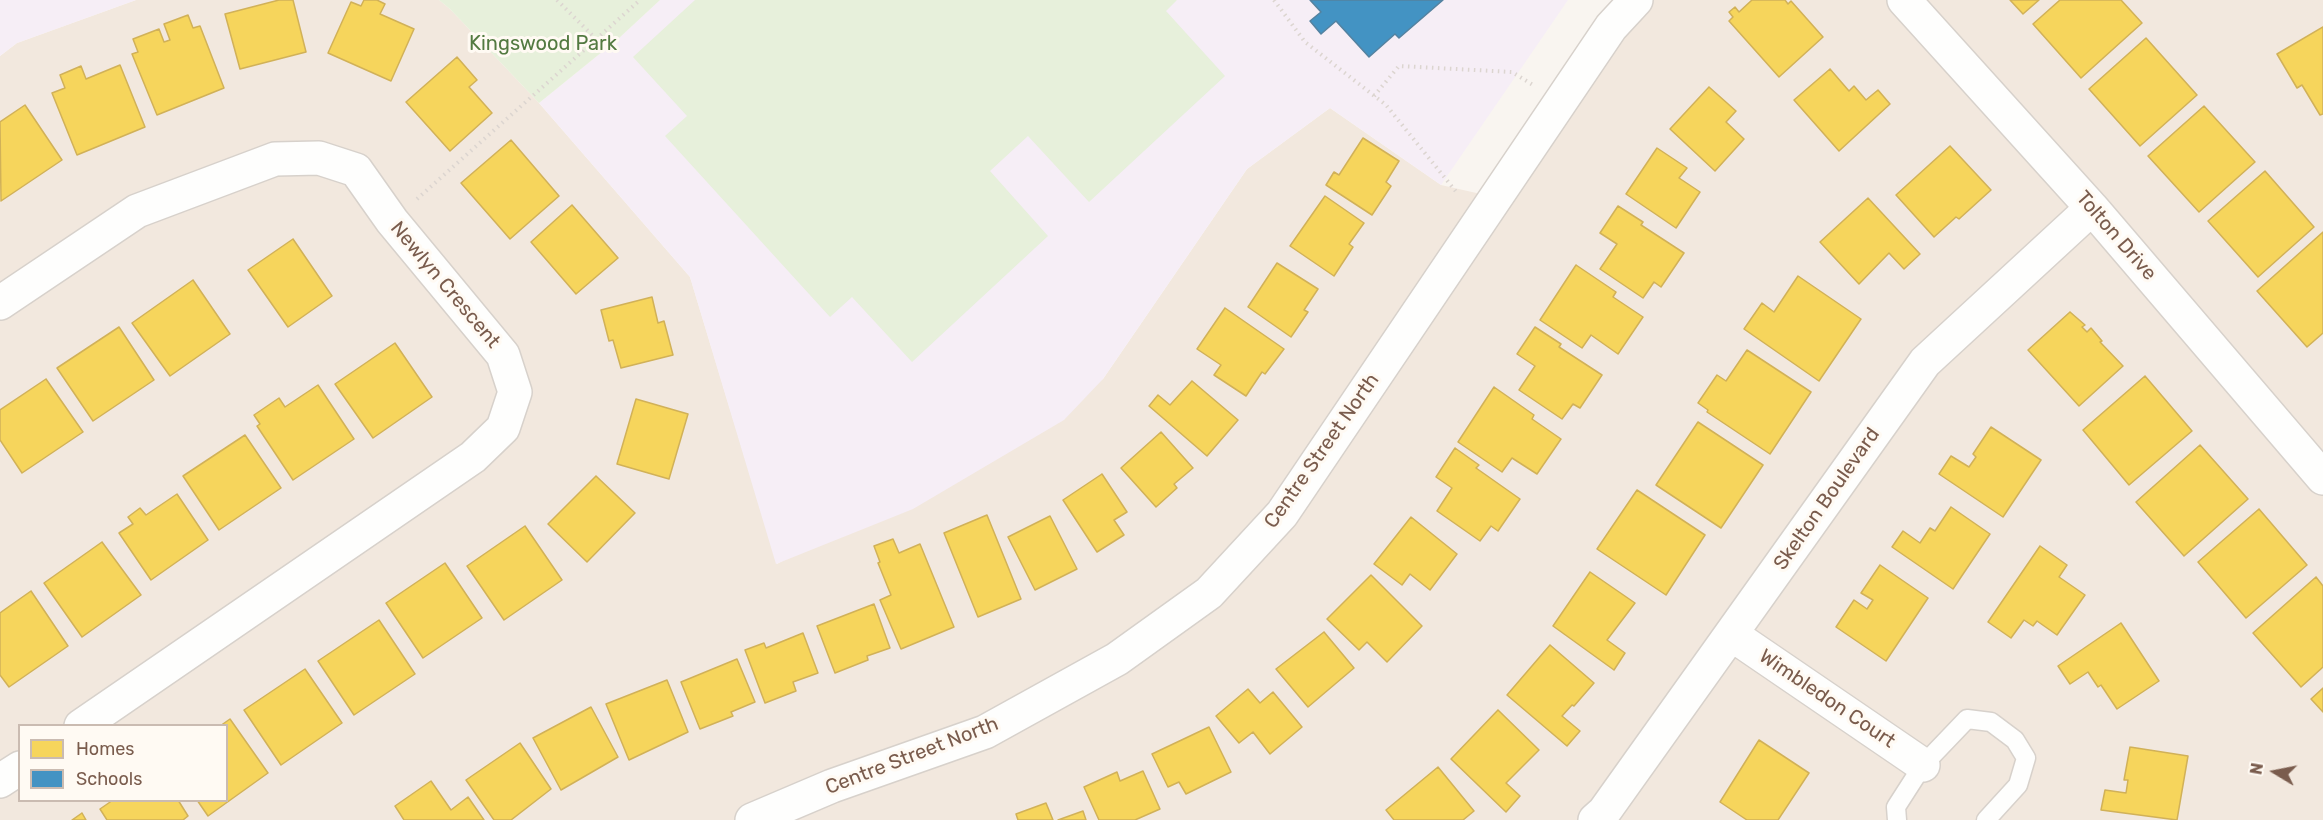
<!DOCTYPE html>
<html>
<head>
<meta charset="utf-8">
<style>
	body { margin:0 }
	#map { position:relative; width:2323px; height:820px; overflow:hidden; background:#f9f5f0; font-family:Rubik,sans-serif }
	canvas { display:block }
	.legend { position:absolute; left:18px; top:724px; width:210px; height:78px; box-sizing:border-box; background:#fffaf3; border:2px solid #cabbb1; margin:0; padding:8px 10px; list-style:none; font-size:18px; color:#7a5c4d }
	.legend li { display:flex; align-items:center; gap:12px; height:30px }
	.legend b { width:30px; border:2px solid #cabbb1 }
	.north { position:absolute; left:2245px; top:742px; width:60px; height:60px; -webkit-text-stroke:4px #fffaf3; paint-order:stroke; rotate:280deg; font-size:16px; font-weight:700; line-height:24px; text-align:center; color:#7a5c4d }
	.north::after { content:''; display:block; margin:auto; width:21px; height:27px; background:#7a5c4d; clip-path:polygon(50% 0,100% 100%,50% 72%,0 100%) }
</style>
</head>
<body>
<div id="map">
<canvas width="2323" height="820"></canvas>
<ul class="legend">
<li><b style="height:16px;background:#f6d55c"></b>Homes</li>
<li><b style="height:16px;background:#4393c3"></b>Schools</li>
</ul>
<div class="north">N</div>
</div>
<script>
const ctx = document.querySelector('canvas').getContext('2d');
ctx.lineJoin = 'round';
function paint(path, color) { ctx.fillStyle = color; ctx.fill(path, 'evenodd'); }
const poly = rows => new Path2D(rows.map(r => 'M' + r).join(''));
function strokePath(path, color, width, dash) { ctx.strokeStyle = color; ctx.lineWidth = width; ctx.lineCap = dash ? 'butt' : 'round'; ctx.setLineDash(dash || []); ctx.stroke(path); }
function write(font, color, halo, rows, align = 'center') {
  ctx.font = font + ' Rubik,sans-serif'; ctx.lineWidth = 6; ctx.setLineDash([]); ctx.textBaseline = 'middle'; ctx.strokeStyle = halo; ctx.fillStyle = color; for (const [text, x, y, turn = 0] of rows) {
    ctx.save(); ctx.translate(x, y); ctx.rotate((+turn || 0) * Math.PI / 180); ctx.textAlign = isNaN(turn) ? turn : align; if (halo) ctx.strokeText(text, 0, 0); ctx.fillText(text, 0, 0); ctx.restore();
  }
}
paint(poly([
	[136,0,439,0,450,9,539,103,690,277,777,564,1103,379,1247,169,1330,108,1441,185,1503,199,1648,0,2323,0,2323,820,0,820,0,56,17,43],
	[20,726,226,726,226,800,20,800]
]), '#f2e8de');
paint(poly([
	[0,0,136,0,17,43,0,56],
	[660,0,1568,0,1441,185,1330,108,1247,169,1103,379,1064,420,913,509,776,564,690,277,539,103,618,39]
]), '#f6eef6');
paint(poly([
	[439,0,660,0,618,39,539,103,450,9],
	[695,0,1177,0,1166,11,1225,76,1089,202,1028,136,990,171,1048,236,912,362,852,297,830,317,665,136,687,116,633,57]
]), '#e7f0db');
const homes = poly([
	[279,0,293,0,306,52,240,69,225,14,279,0],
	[364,0,377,0,385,4,380,14,414,29,391,81,328,53,351,2,361,6,364,0],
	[1752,0,1785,0,1788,4,1791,1,1823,37,1779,77,1729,21,1733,17,1729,12,1735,7,1739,12,1752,0],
	[2010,0,2039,0,2023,14,2010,0],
	[2060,0,2121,0,2142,23,2081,78,2033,24,2060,0],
	[188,15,193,28,200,26,224,88,157,115,132,54,138,52,133,39,159,29,164,42,170,40,164,24,188,15],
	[2323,27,2323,114,2320,115,2302,85,2297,88,2277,54,2323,27],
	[2146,38,2197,95,2140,146,2089,89,2146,38],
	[457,57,477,80,469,87,492,113,450,151,406,102,457,57],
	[120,65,145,127,77,155,52,93,65,88,60,75,81,66,86,79,120,65],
	[1830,69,1849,91,1854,86,1866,100,1878,90,1890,104,1839,151,1794,100,1830,69],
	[1709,87,1736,111,1726,122,1744,139,1715,171,1670,129,1709,87],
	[25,105,62,160,1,201,0,122,25,105],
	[2204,106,2255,162,2199,212,2148,156,2204,106],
	[1363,138,1399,161,1386,182,1391,186,1372,215,1326,185,1334,172,1339,175,1363,138],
	[511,140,559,196,510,239,461,183,511,140],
	[1950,146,1991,190,1959,219,1956,217,1934,237,1896,195,1950,146],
	[1657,148,1687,168,1679,178,1700,192,1676,228,1626,194,1657,148],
	[2265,171,2314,227,2258,277,2208,221,2265,171],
	[1325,196,1364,223,1349,244,1353,247,1334,276,1290,246,1325,196],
	[1868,198,1920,254,1904,269,1889,253,1859,284,1820,242,1868,198],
	[572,205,618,258,576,294,531,242,572,205],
	[1618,206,1643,222,1641,225,1684,253,1661,287,1654,282,1643,298,1600,269,1617,244,1600,233,1618,206],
	[2323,232,2323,333,2307,347,2257,291,2323,232],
	[293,239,332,296,288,327,248,270,293,239],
	[1277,263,1318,289,1304,310,1308,312,1291,337,1248,307,1277,263],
	[1576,265,1616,292,1613,297,1643,317,1618,354,1591,335,1582,348,1540,320,1576,265],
	[1798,276,1861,319,1819,381,1744,329,1762,303,1774,312,1798,276],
	[193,280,230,334,170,376,132,323,193,280],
	[652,297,658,323,664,321,673,355,621,368,613,340,609,341,601,310,652,297],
	[1225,308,1284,349,1265,374,1262,372,1246,396,1214,375,1221,365,1197,349,1225,308],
	[2070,312,2085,325,2082,327,2087,332,2091,328,2102,341,2100,342,2123,366,2079,406,2028,350,2070,312],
	[119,327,154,380,93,421,57,368,119,327],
	[1535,327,1561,344,1559,347,1602,375,1580,408,1573,404,1562,419,1519,390,1535,366,1517,354,1535,327],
	[395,343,432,397,373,438,335,384,395,343],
	[1747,350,1811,392,1770,454,1707,412,1708,410,1698,403,1717,375,1726,381,1747,350],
	[2145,376,2192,431,2129,485,2083,430,2145,376],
	[46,379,83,432,22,473,0,440,0,410,46,379],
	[1192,381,1238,420,1207,456,1149,406,1158,395,1170,405,1192,381],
	[318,385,354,439,293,480,257,426,260,424,254,415,279,398,285,407,318,385],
	[1494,387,1534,415,1532,419,1561,439,1537,474,1512,458,1502,472,1458,442,1494,387],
	[636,399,688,414,669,479,617,464,636,399],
	[1698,422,1763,465,1721,528,1656,485,1698,422],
	[1991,427,2041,460,2003,517,1939,474,1951,456,1969,467,1976,457,1973,454,1991,427],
	[1161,432,1193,468,1174,484,1177,488,1156,507,1121,468,1161,432],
	[245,435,281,488,219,530,183,476,245,435],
	[2200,445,2248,499,2184,556,2136,502,2200,445],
	[1455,448,1479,465,1476,468,1520,499,1498,531,1491,526,1480,541,1437,511,1452,488,1436,477,1455,448],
	[1102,474,1127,512,1114,520,1124,535,1097,552,1063,500,1102,474],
	[596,476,635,513,587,562,548,524,596,476],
	[1637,490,1705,535,1666,595,1597,549,1637,490],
	[177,494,208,540,151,580,119,533,133,524,128,517,140,508,146,515,177,494],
	[1951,507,1990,534,1953,589,1892,547,1903,531,1920,543,1930,528,1935,531,1951,507],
	[2259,509,2307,565,2246,618,2198,562,2259,509],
	[987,515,1021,599,978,617,944,533,987,515],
	[1050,516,1077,569,1035,590,1008,537,1050,516],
	[1411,517,1457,554,1430,590,1410,574,1402,585,1374,564,1411,517],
	[525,526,562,580,504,620,467,566,525,526],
	[893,539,899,553,920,544,954,627,901,649,880,600,891,595,878,563,880,562,874,546,893,539],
	[102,542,141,595,82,637,44,583,102,542],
	[2040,546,2067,565,2059,577,2085,595,2057,635,2037,621,2033,626,2024,620,2011,638,1988,622,2040,546],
	[445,563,482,618,423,658,386,603,445,563],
	[1880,565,1928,598,1886,661,1836,627,1854,600,1867,609,1873,600,1861,593,1880,565],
	[1590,572,1635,603,1607,640,1625,653,1614,670,1553,626,1590,572],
	[1371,575,1422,626,1387,662,1367,642,1359,650,1327,619,1371,575],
	[2316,577,2323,586,2323,667,2301,687,2253,633,2316,577],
	[31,591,68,646,9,687,0,675,0,613,31,591],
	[874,604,890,648,867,656,868,660,835,673,817,626,874,604],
	[379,620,415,674,354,715,318,661,379,620],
	[2121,623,2159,681,2117,709,2101,685,2098,687,2088,672,2070,684,2058,666,2121,623],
	[1324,632,1354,668,1308,707,1276,669,1324,632],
	[803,633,818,673,793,682,796,691,765,703,745,650,764,643,766,648,803,633],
	[1550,645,1594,683,1574,706,1572,705,1562,716,1580,731,1567,746,1507,695,1550,645],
	[737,659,755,702,731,712,733,716,700,729,681,682,737,659],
	[305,669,342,723,281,765,244,710,305,669],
	[667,680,688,732,629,760,606,704,667,680],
	[2323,688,2323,712,2311,699,2323,688],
	[1248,689,1260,703,1273,692,1302,727,1270,754,1253,732,1239,743,1216,716,1248,689],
	[591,707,618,757,561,790,533,738,591,707],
	[1498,710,1539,750,1506,783,1520,796,1506,812,1451,759,1498,710],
	[230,719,268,773,208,816,197,800,226,800,226,726,220,726,230,719],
	[1209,727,1231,772,1186,794,1179,782,1168,787,1152,754,1209,727],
	[1759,740,1809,773,1778,820,1747,820,1720,802,1759,740],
	[520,743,551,789,511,820,494,820,466,780,520,743],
	[2130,747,2188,756,2177,820,2101,810,2105,790,2126,793,2128,780,2124,780,2130,747],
	[1438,767,1474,811,1463,820,1394,820,1386,810,1438,767],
	[1143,771,1160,809,1135,820,1099,820,1084,787,1117,772,1120,781,1143,771],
	[431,781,451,810,468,797,484,820,404,820,395,806,431,781],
	[113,800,178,800,188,816,183,820,107,820,100,809,113,800],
	[1046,803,1053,820,1018,820,1016,814,1046,803],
	[1083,811,1086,820,1058,820,1083,811],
	[82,813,86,820,72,820,82,813]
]);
paint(homes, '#f6d55c');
strokePath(homes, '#d1b158', 1.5);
const schools = poly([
	[1310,0,1443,0,1399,38,1395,34,1369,57,1336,21,1321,34,1310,21,1321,12,1310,0]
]);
paint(schools, '#4393c3');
strokePath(schools, '#5482a0', 1.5);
const service = poly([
	[1897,820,1896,807,1923,765,1967,719,1991,722,2015,740,2026,758,2018,785,1986,820]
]);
const minor = poly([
	[1904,0,2092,208,2323,478],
	[0,303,137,211,275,159,319,158,356,170,392,221,503,355,515,392,503,428,473,457,81,726],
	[1731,634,1923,765],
	[0,781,20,768],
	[1595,820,1604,812,1925,362,2092,208]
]);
const tertiary = poly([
	[752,820,832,786,985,732,1117,659,1209,593,1282,514,1611,27,1636,0]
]);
strokePath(service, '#d7d1cb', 21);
strokePath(minor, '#d7d1cb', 36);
strokePath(tertiary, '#d7d1cb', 36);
strokePath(poly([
	[557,0,596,39],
	[1274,0,1305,42,1386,105,1458,194],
	[1374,96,1399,66,1512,72,1533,85],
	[417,199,640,0]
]), '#dcd5d0', 4, [1.5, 4.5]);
strokePath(service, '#fefefd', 18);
strokePath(minor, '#fefefd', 33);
strokePath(tertiary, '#fefefd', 33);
write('20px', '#537a41', '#fffaf3', [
	["Kingswood Park",543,44]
]);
write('20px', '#7a5c4d', '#fffaf3', [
	["Tolton Drive",2116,236,49],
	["Newlyn Crescent",445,285,50],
	["Centre Street North",1322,451,-55],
	["Skelton Boulevard",1827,499,-55],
	["Wimbledon Court",1827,699,34],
	["Centre Street North",912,756,-21]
]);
</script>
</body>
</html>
